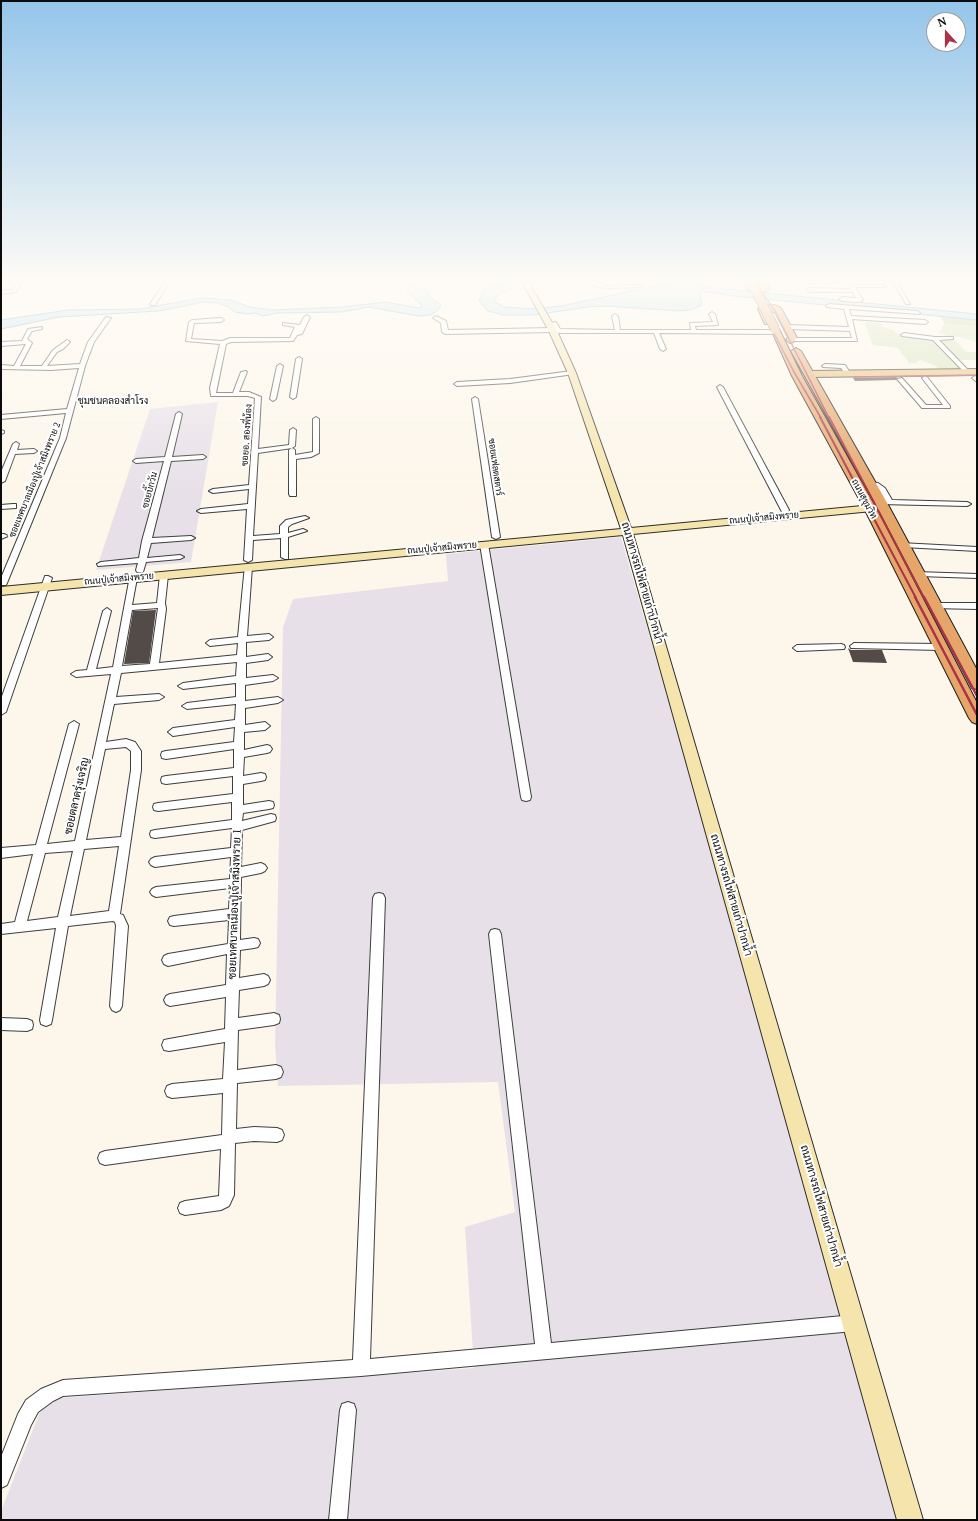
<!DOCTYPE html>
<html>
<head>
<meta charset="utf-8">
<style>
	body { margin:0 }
	#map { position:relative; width:978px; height:1521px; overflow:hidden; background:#fdf7eb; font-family:"PT Serif",serif }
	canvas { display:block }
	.frame { position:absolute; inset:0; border:2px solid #0b0b0b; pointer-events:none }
	.north { position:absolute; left:926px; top:12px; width:40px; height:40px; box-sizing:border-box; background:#fff; border:1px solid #9d9d9d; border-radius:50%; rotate:339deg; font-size:11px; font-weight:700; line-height:16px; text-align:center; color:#0b0b0b }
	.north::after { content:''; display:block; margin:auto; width:14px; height:18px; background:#a93447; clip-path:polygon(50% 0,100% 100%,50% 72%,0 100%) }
</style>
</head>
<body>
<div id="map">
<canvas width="978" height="1521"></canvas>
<div class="frame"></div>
<div class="north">N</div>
</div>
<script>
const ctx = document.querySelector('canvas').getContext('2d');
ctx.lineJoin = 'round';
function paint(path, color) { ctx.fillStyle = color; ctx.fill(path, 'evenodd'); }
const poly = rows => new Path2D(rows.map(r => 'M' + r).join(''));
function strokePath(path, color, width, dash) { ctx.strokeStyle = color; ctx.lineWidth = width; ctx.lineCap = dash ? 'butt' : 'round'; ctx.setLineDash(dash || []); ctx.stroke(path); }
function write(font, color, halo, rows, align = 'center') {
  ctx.font = font + ' "PT Serif",Sarabun,serif'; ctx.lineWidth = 4; ctx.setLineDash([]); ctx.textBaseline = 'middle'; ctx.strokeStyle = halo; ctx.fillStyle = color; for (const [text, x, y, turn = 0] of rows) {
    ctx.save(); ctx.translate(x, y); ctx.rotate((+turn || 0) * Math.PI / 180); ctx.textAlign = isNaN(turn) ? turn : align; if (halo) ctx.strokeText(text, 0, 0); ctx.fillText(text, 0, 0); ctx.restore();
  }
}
paint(poly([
	[218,402,191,562,96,570,150,409],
	[621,537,853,1341,902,1520,1,1520,1,1511,45,1399,474,1368,465,1227,515,1212,498,1082,278,1086,275,1045,283,627,293,599,448,581,446,554]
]), '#e7e0e9');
paint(poly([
	[864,322,880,323,885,328,894,330,896,333,901,334,936,337,947,336,938,332,942,330,942,326,945,324,977,326,977,342,960,337,952,337,966,352,977,352,977,360,959,360,968,370,939,370,936,366,920,360,916,363,909,363,898,348,873,345]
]), '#d3e2b9');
paint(poly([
	[940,316,977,320,977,326,945,324]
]), '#b9d19a');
const water = poly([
	[425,280,450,280,425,286,426,291,429,296,441,305,438,310,431,315,419,316,368,307,342,312,277,313,263,316,255,313,247,314,235,312,228,307,218,303,204,302,159,311,59,317,1,329,1,320,68,310,140,309,201,298,231,300,250,307,271,310,342,307,386,302,419,308,422,307,422,306,407,291,410,284,425,280],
	[506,280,516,280,518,285,501,293,495,298,495,302,505,307,536,309,561,306,684,280,706,287,977,314,977,320,734,296,702,291,700,294,702,305,690,310,679,311,609,306,588,307,534,315,504,315,488,311,479,301,484,291,504,283,506,280]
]);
paint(water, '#b6dfee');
strokePath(water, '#459abc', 1);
paint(poly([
	[897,377,896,380,855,381,853,378],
	[156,610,149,663,124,664,133,611],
	[848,648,851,650,882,650,887,663,853,662]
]), '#524b48');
const minor = poly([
	[23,280,16,292,1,294,1,290,12,290,17,283,1,283,1,281,23,280],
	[167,280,171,280,155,305,151,305,150,304,167,280],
	[537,280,565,280,563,281,525,283,523,282,537,280],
	[584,280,590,280,605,286,641,285,643,286,641,287,605,288,594,286,584,280],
	[801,280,849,281,851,282,849,283,802,282,800,281,801,280],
	[892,280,896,280,910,304,906,304,892,280],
	[852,285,884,285,886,286,884,287,855,287,863,300,860,302,842,301,839,299,842,297,856,298,853,292,809,292,806,290,809,288,851,289,850,286,852,285],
	[829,304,917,311,920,313,919,314,849,309,851,316,925,320,928,322,925,324,852,319,857,341,788,341,787,340,790,338,852,338,850,331,788,329,785,327,788,325,849,327,844,309,827,307,826,306,829,304],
	[712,312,715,314,718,325,695,326,696,330,772,330,775,332,772,334,659,333,666,349,663,351,660,349,654,333,558,333,556,332,551,323,556,322,560,329,615,330,612,316,615,314,618,316,620,330,691,330,690,323,713,322,709,314,712,312],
	[307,315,310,317,302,334,297,335,293,341,231,342,226,344,216,393,233,393,241,372,246,371,247,372,239,392,249,392,261,397,258,449,289,445,290,430,293,428,296,430,295,446,292,448,295,450,295,455,313,452,313,419,316,417,319,419,319,453,311,457,296,459,296,496,290,496,289,494,289,450,292,448,258,453,253,536,280,534,280,526,286,520,305,516,309,518,292,524,288,527,288,533,303,529,307,531,288,537,288,559,285,559,281,557,281,538,253,540,252,560,248,562,244,560,247,509,201,513,197,511,201,509,248,504,249,489,213,493,209,491,213,489,249,485,255,398,248,396,211,396,210,388,220,344,186,341,189,322,192,320,221,318,224,320,221,322,194,323,191,339,222,341,230,338,290,338,295,327,283,325,283,323,300,325,304,317,307,315],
	[436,316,446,321,448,330,552,328,555,330,552,332,445,334,442,332,441,323,433,318,436,316],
	[106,317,111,318,94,342,85,366,66,438,7,583,6,585,1,585,1,578,60,438,66,413,1,419,1,415,67,409,79,368,51,370,1,369,1,365,14,366,26,344,1,346,1,342,22,341,28,329,42,327,42,329,32,331,27,339,32,343,20,366,42,366,53,350,67,340,70,342,63,349,57,352,47,366,80,364,88,342,106,317],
	[904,333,935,337,953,337,953,339,939,340,970,372,965,373,933,340,902,336,901,335,904,333],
	[299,357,302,359,296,397,293,399,290,397,296,359,299,357],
	[280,364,283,366,276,399,273,401,270,399,277,366,280,364],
	[825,364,845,365,851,374,846,375,841,368,823,367,822,366,825,364],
	[572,371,575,373,574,374,510,383,457,386,454,384,457,382,510,379,572,371],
	[925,376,927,377,950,406,950,408,922,408,897,379,902,378,926,405,943,405,922,378,925,376],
	[975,376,977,377,977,382,972,378,975,376],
	[720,385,723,387,789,510,788,512,782,512,781,510,717,387,720,385],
	[475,397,478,399,500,537,496,539,492,537,472,399,475,397],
	[179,412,182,414,172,457,203,455,206,457,203,459,171,461,152,538,191,536,195,538,191,540,151,543,147,558,180,555,184,557,180,559,146,562,143,572,137,572,136,570,138,563,98,566,97,564,101,562,139,558,142,541,164,461,136,463,133,461,136,459,165,457,176,414,179,412],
	[1,430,4,431,4,433,1,434,1,430],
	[16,442,19,444,17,450,34,449,37,451,34,453,15,454,5,481,1,483,1,472,13,444,16,442],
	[867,482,878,483,885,488,892,500,967,502,971,504,967,506,880,504,876,502,877,500,884,500,879,491,873,487,867,486,867,482],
	[13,504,16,504,16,508,1,509,1,505,13,504],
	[1,534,4,534,8,536,1,539,1,534],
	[481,542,484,542,488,544,531,797,530,800,526,801,522,800,521,797,480,544,481,542],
	[900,543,977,547,977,551,903,547,900,547,900,543],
	[245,565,251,565,252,567,247,636,269,634,273,637,269,640,246,642,246,657,268,654,272,657,268,660,246,663,246,678,273,675,278,678,273,681,245,685,245,701,278,697,283,700,278,703,245,708,245,725,265,722,270,726,265,730,244,732,244,750,267,745,270,746,272,749,270,752,267,753,244,757,243,776,261,773,265,774,266,777,265,780,261,781,243,784,243,805,269,801,273,802,274,805,273,808,269,809,243,813,242,821,271,814,275,815,276,818,275,821,242,830,241,867,261,863,265,865,267,868,265,871,261,873,241,877,240,940,254,938,258,939,260,943,258,947,254,948,240,950,239,978,264,974,268,976,270,980,268,984,264,986,239,990,238,1018,274,1013,279,1015,280,1019,279,1023,274,1025,238,1030,237,1070,276,1065,281,1067,283,1072,281,1077,276,1079,237,1083,236,1129,254,1127,277,1128,282,1130,284,1135,282,1140,277,1142,254,1141,235,1143,234,1195,229,1206,221,1210,185,1215,180,1213,178,1208,180,1203,185,1201,219,1196,221,1149,105,1165,100,1163,98,1158,100,1153,105,1151,222,1135,223,1093,172,1098,167,1096,165,1091,167,1086,172,1084,223,1079,225,1042,169,1051,164,1050,162,1045,164,1040,169,1039,225,1029,226,997,170,1006,166,1004,164,1000,166,996,170,994,226,985,227,954,168,966,164,964,162,960,164,956,168,954,228,944,229,920,174,926,170,925,168,921,170,917,174,916,229,909,230,888,156,897,152,895,150,892,152,889,156,887,230,879,231,857,155,867,151,865,149,862,151,859,155,857,231,848,232,828,155,838,151,837,150,834,151,831,155,830,232,820,232,802,158,811,154,810,153,807,154,804,158,803,233,794,233,776,166,784,162,783,161,780,162,777,166,776,234,768,234,749,166,759,162,758,161,755,162,752,166,751,234,742,235,727,173,736,168,732,173,728,235,720,236,704,187,709,182,706,187,703,236,697,236,683,183,689,178,686,183,683,236,676,237,662,121,673,116,697,159,694,164,697,159,700,114,704,106,742,126,739,135,742,141,751,141,770,120,914,123,915,128,926,122,1006,120,1010,116,1012,112,1010,110,1006,116,926,115,922,113,921,68,926,52,1020,51,1024,46,1026,41,1024,40,1020,56,928,1,934,1,924,15,922,33,854,1,858,1,848,36,845,69,724,74,721,79,724,47,844,75,841,111,674,76,677,71,674,76,671,87,670,103,611,107,608,111,611,96,669,113,667,130,576,133,576,137,578,132,605,157,603,160,575,164,573,168,575,165,603,166,609,159,663,237,655,238,643,210,646,206,643,210,640,238,637,245,565],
	[158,608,150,664,122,666,132,610,158,608],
	[126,747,131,751,131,770,121,837,86,840,105,749,126,747],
	[119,846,109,911,70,916,84,849,119,846],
	[73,851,58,917,27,921,45,853,73,851],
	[916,572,977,574,977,578,919,576,916,576,916,572],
	[45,576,48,576,52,578,6,712,1,715,1,699,45,576],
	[935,603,977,603,977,609,932,608,931,606,935,603],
	[854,643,940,644,944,647,940,650,851,648,850,646,854,643],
	[841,644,844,645,845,647,844,649,797,651,793,648,797,645,841,644],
	[379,893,383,894,385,898,370,1359,535,1344,489,934,491,930,495,929,499,930,501,934,551,1343,854,1315,860,1317,862,1323,860,1329,854,1331,361,1376,63,1396,53,1401,38,1412,31,1425,7,1485,1,1488,1,1457,18,1414,26,1400,41,1389,63,1380,353,1360,373,898,375,894,379,893],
	[1,1018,27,1019,32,1021,33,1025,32,1029,27,1031,1,1030,1,1018],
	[348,1402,354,1404,356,1410,347,1520,329,1520,340,1410,342,1404,348,1402]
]);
const secondary = poly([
	[521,280,527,280,557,331,576,373,631,528,883,504,888,507,883,510,633,534,923,1520,897,1520,623,535,1,595,1,587,621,529,568,373,549,331,521,280]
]);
const primary = poly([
	[977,369,977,375,809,377,805,374,809,371,977,369]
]);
const trunk = poly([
	[741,280,749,280,754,286,761,287,757,280,765,280,770,289,765,292,748,290,741,280],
	[774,305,781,308,797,338,793,342,790,343,786,340,788,337,775,312,767,311,772,322,771,324,765,324,764,322,758,309,762,306,774,305],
	[775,326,779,329,802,376,876,508,977,703,977,724,972,722,969,718,864,508,792,376,771,329,775,326],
	[796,348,801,351,886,501,977,670,977,689,972,688,970,684,874,501,791,351,796,348]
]);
strokePath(minor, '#3e3e3e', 2);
strokePath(secondary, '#2d2d2d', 2);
strokePath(primary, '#1c1c1c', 2);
strokePath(trunk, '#1c1c1c', 2);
paint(minor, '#fff');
paint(secondary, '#f5e5ad');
paint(primary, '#e8bd70');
paint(trunk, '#e6a66a');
strokePath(poly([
	[751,280,762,310,794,372,821,418],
	[757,285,775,311,829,418],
	[854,377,977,375]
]), '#a93447', 1.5);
strokePath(poly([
	[820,417,916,598],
	[829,417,924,598]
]), '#a93447', 2);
strokePath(poly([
	[915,597,977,715],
	[924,597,977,696]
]), '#a93447', 2.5);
const trunkBridge = poly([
	[750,280,775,329]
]);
strokePath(trunkBridge, '#1c1c1c', 10, []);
strokePath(trunkBridge, '#e6a66a', 9);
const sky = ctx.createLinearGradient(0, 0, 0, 493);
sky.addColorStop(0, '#94c5ea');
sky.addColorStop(0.57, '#fefbf6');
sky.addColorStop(1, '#fefbf600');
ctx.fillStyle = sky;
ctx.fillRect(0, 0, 978, 493);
write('9px', '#0b0b0b', '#fff', [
	["ซอยอ. สองพี่น้อง",247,435,-86],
	["ซอยแฟลตสตาร์",495,467,82],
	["ซอยเทศบาลเมืองปู่เจ้าสมิงพราย 2",35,480,-68],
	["ซอยบิ๊กวัน",150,490,-75],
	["ถนนสุขุมวิท",864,499,62],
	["ถนนปู่เจ้าสมิงพราย",764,518,-5],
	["ถนนปู่เจ้าสมิงพราย",442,548,-5],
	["ถนนปู่เจ้าสมิงพราย",119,579,-5]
]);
write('10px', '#0b0b0b', '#fff', [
	["ชุมชนคลองสำโรง",113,401]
]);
write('11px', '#0b0b0b', '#fff', [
	["ถนนทางรถไฟสายเก่าปากน้ำ",642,583,74],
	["ซอยตลาดรุ่งเจริญ",77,796,-77],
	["ถนนทางรถไฟสายเก่าปากน้ำ",731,895,74],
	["ซอยเทศบาลเมืองปู่เจ้าสมิงพราย 1",235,904,-88],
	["ถนนทางรถไฟสายเก่าปากน้ำ",821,1206,74]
]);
</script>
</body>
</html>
